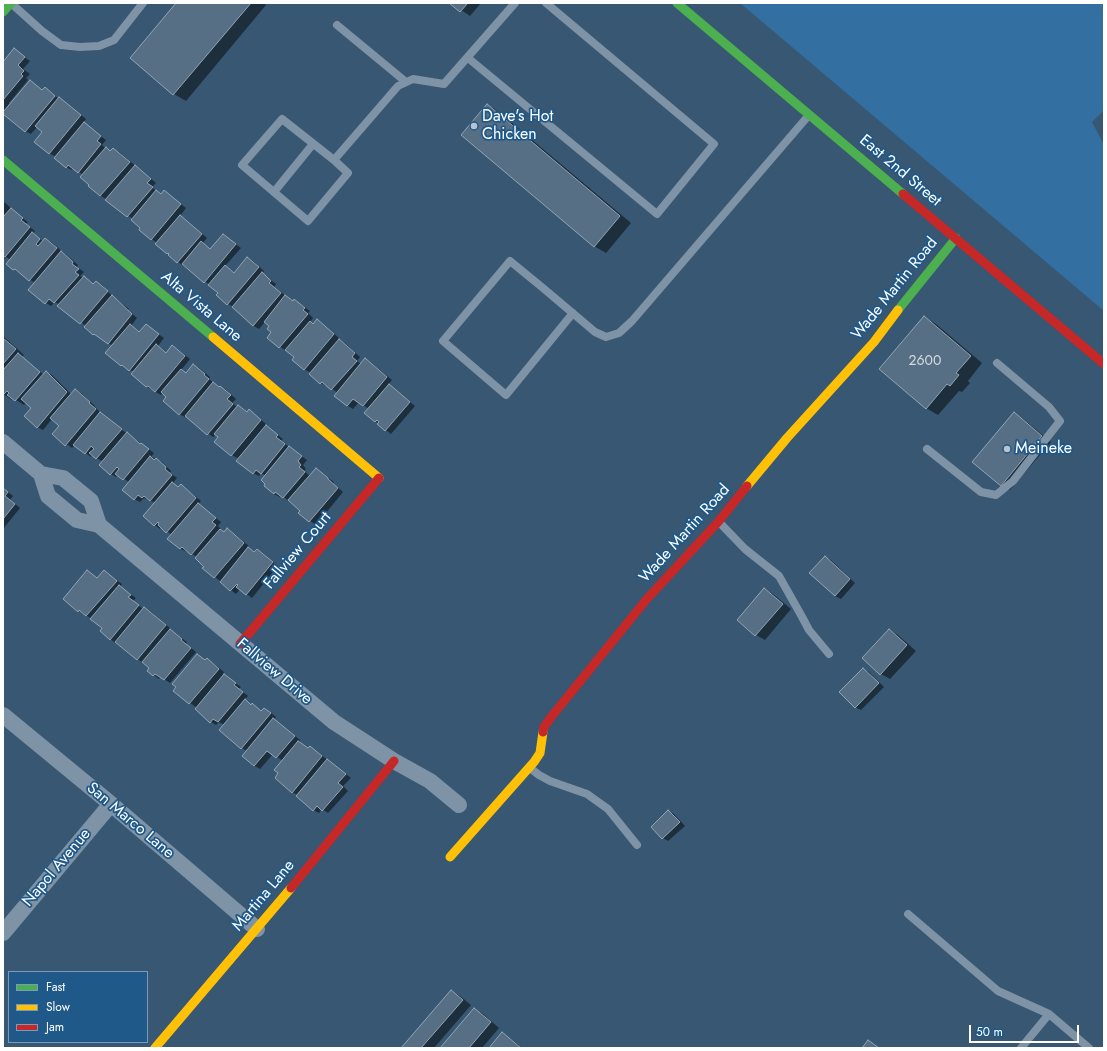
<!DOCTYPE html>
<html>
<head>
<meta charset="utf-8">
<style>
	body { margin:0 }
	#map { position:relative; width:1107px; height:1051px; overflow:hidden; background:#385772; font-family:Jost,sans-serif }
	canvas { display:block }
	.frame { position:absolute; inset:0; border:4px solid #fff; pointer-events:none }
	.legend { position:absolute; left:8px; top:971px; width:140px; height:72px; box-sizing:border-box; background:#1f598a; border:1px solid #799bb9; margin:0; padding:5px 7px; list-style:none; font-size:12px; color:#fff }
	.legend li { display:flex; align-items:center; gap:8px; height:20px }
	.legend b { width:20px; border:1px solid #799bb9 }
	.scale { position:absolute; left:969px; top:1025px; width:110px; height:18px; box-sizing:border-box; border:2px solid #fff; border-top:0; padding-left:5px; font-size:12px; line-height:14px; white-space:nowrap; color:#fff; -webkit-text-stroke:3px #1f598a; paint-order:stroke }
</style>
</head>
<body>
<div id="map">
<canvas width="1107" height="1051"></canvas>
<div class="frame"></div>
<ul class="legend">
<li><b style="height:5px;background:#4caf50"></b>Fast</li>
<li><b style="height:5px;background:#ffc107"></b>Slow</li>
<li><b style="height:5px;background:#c62828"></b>Jam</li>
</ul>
<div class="scale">50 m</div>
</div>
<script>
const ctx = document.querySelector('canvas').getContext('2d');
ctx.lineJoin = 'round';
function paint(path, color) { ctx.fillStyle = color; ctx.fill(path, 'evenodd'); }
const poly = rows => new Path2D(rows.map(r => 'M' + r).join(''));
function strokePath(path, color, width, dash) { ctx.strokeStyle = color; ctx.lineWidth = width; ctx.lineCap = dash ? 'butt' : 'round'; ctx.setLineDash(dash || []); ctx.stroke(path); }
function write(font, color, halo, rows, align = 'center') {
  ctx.font = font + ' Jost,sans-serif'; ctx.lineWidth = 3.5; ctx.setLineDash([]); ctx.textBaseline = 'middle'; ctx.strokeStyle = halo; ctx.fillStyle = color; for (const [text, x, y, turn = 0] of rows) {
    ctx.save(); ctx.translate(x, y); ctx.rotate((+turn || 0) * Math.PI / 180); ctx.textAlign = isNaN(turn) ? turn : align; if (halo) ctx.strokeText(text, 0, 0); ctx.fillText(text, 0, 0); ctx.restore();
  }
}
paint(poly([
	[740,3,1104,3,1104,110,1092,122,1104,145,1104,311]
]), '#346fa1');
paint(poly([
	[177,3,264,3,266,5,186,101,174,94,131,58],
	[451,3,481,3,470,16],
	[14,50,30,61,23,69,30,74,26,78,28,80,9,103,11,104,30,81,43,91,45,88,50,92,59,99,65,102,86,119,83,123,106,140,102,145,106,149,111,152,113,149,119,152,156,183,152,187,157,192,162,194,164,191,186,208,180,216,186,220,207,238,203,243,211,250,223,235,241,248,225,266,235,273,248,258,253,261,264,271,262,274,276,284,274,287,294,302,295,301,300,304,310,311,308,313,313,318,310,322,314,324,317,320,323,324,339,338,338,339,345,343,360,357,357,361,361,364,365,359,370,362,392,380,388,385,394,389,415,406,391,434,386,430,366,413,369,409,359,402,353,409,348,406,335,396,338,393,327,385,326,386,321,383,311,373,304,369,295,357,268,338,272,332,270,326,265,322,259,329,254,326,234,307,228,304,218,295,220,293,210,285,167,254,157,243,140,230,142,228,133,219,100,195,83,175,74,168,72,170,66,167,56,157,49,153,44,132,37,127,31,134,25,131,3,109,3,63],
	[488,105,499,112,631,223,606,253,594,246],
	[3,201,11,208,10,209,28,222,26,224,35,231,33,234,43,241,45,239,51,242,78,265,77,267,84,272,80,276,89,280,94,284,96,282,102,285,112,296,129,309,128,310,137,318,131,326,140,332,146,325,164,338,158,346,167,353,173,346,190,359,181,370,187,373,193,365,199,368,210,377,209,379,214,383,213,383,226,390,236,399,232,403,237,407,239,406,248,412,249,411,254,414,266,424,265,425,283,439,281,441,307,460,303,465,306,469,304,471,310,476,316,469,334,482,333,483,343,492,316,525,299,513,301,510,281,495,280,497,274,494,265,486,266,476,261,473,259,476,253,473,239,459,232,455,216,434,213,437,186,416,185,417,179,414,168,397,163,392,161,395,147,387,132,374,134,372,121,365,113,346,94,334,86,326,60,305,55,302,51,306,46,303,35,283,14,269,11,260,6,257,3,260],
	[924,317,936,324,982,363,968,381,970,383,962,392,959,391,938,415,926,408],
	[3,336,24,355,22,357,44,375,46,372,52,375,71,394,75,390,81,393,95,406,95,407,101,413,100,414,154,453,151,457,162,462,171,471,170,473,177,478,172,484,179,488,181,486,186,489,201,501,198,504,221,522,218,526,221,529,220,530,224,533,228,529,233,533,249,546,248,548,255,552,257,550,263,553,278,566,252,598,240,589,236,594,231,590,204,568,205,566,197,557,187,551,187,552,181,549,169,539,172,535,161,527,160,529,155,525,144,516,156,503,144,498,140,502,134,499,129,482,118,475,116,477,111,474,103,462,92,455,91,457,75,445,72,448,53,434,60,426,52,419,43,430,37,427,32,408,27,403,24,405,13,398,12,400,3,394],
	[1014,414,1023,419,1051,442,1010,490,1001,485],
	[3,488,13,496,10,500,20,508,3,529],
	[825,557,831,560,855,583,841,599,835,596],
	[104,571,122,584,120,587,136,598,133,601,143,609,144,608,150,611,171,629,170,630,187,642,186,644,196,652,170,683,161,677,159,679,154,675,148,671,150,668,110,639,103,628,92,619,79,611,64,599,87,572,97,578],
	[765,589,773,594,791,609,765,640,756,635,738,620],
	[890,630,898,635,916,651,890,679,881,674],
	[197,655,206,661,207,660,213,663,224,672,223,674,241,687,239,689,248,696,244,700,262,711,264,709,270,712,276,717,274,719,300,740,299,742,309,749,310,747,316,751,351,778,343,786,348,791,328,813,322,809,319,813,313,810,298,795,292,792,280,773,283,761,273,754,260,769,255,766,243,756,247,751,242,748,224,725,219,722,216,725,211,722,197,708,174,691],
	[863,669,869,672,884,687,861,710,855,707],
	[669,811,674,814,685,826,668,841,663,838],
	[451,991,460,996,471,1005,434,1048,402,1048],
	[474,1009,483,1014,499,1028,482,1048,442,1048],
	[502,1034,511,1039,522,1048,490,1048]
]), '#0007');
const building = poly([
	[176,3,251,3,173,95,130,58,176,3],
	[449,3,468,3,460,12,449,3],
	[14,48,25,57,18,65,24,71,21,74,23,76,3,100,3,62,14,48],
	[30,80,42,90,45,87,55,96,25,132,3,114,3,112,30,80],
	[59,97,81,115,49,154,34,142,42,132,35,126,59,97],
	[487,104,620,216,594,247,461,135,487,104],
	[84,122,101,136,97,141,101,144,78,173,68,165,66,168,54,158,84,122],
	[106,147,110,151,113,148,130,162,100,196,88,186,89,185,80,177,106,147],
	[135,165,151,179,147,183,153,187,127,217,105,200,135,165],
	[156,190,161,194,164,190,181,204,151,240,139,230,140,228,131,220,156,190],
	[11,208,23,218,21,220,30,227,5,257,3,256,3,217,11,208],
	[180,215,202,234,177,263,168,255,169,254,168,253,167,254,155,244,180,215],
	[32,232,40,239,36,244,38,246,45,238,57,248,29,281,15,269,13,270,6,264,32,232],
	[223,234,236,244,204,283,182,264,201,241,210,249,223,234],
	[61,251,73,262,72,264,79,269,75,272,79,275,54,303,49,299,45,304,28,290,61,251],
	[247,257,259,267,227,305,216,295,218,293,208,285,225,265,234,273,247,257],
	[262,272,271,281,269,283,281,293,253,326,232,307,262,272],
	[84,276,93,284,96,281,108,291,80,324,57,306,84,276],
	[112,295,132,314,108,344,94,334,93,335,84,327,112,295],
	[285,295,293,301,294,299,305,308,303,310,308,314,279,348,267,338,271,332,267,329,269,326,264,322,285,295],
	[924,316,971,356,956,373,959,375,950,386,947,384,926,409,879,369,924,316],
	[317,319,334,334,304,370,292,360,294,357,285,350,310,321,313,324,317,319],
	[130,324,139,332,146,324,159,334,129,371,122,365,121,366,105,353,130,324],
	[3,338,16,349,3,364,3,338],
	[339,339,355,353,352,357,357,361,331,390,322,382,320,384,309,374,339,339],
	[156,344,166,353,172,345,185,356,155,392,148,386,146,387,131,374,156,344],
	[18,353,40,372,15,401,7,395,9,393,7,391,3,395,3,370,18,353],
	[365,358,387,377,363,406,353,399,347,406,334,396,365,358],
	[193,364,205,374,204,375,209,379,179,415,163,401,166,397,161,392,181,369,186,373,193,364],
	[46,371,67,392,37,428,24,416,31,408,21,399,46,371],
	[213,382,219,387,220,386,231,395,227,399,233,404,207,435,185,416,213,382],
	[389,384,410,402,385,431,377,424,379,422,377,420,375,422,364,413,389,384],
	[75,389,90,402,89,403,96,409,65,446,52,434,59,426,50,418,75,389],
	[238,405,247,412,249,409,261,420,231,456,214,442,218,437,214,434,238,405],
	[100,412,122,429,96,459,89,453,94,449,91,446,85,454,73,445,100,412],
	[1014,412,1042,436,1001,486,972,462,1014,412],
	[266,425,278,435,276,437,285,444,261,474,256,470,253,474,236,461,266,425],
	[127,432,140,444,141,443,149,449,123,480,115,474,119,469,117,467,110,475,99,465,127,432],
	[289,446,302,456,298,461,301,465,299,467,305,472,283,498,275,492,274,494,264,486,265,484,261,480,289,446],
	[150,456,154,460,156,458,166,467,165,469,172,475,150,501,144,496,142,498,138,495,134,500,122,490,150,456],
	[316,468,328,478,328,479,338,488,309,522,298,513,300,511,288,500,316,468],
	[172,482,178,487,181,484,196,498,166,533,158,525,159,523,158,522,154,526,143,516,172,482],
	[3,488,8,492,5,496,15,504,3,519,3,488],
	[198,503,216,518,212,522,216,525,191,555,182,547,180,549,167,539,198,503],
	[227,528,244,543,214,578,202,568,204,567,195,558,220,529,224,532,227,528],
	[248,547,254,552,257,549,273,562,246,595,236,587,238,585,237,584,230,591,220,582,248,547],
	[825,556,850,579,835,596,809,573,825,556],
	[87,570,97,578,104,570,117,581,86,616,79,610,78,612,63,599,87,570],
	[119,585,131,595,128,597,139,605,110,640,100,631,102,628,90,619,119,585],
	[764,588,783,604,755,636,737,620,764,588],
	[144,607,166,625,137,660,115,642,144,607],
	[170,629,182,639,181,640,191,648,164,680,155,674,153,676,147,671,149,668,142,662,170,629],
	[889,629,907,645,880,675,862,658,889,629],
	[197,654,205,660,207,658,219,669,189,704,173,691,176,687,172,684,197,654],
	[863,668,879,683,855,708,839,692,863,668],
	[224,674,236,683,234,685,243,692,218,722,213,719,210,723,195,709,224,674],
	[245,699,251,705,252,703,261,711,264,708,271,713,241,749,219,730,245,699],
	[273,718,295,736,276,758,267,751,254,766,242,756,273,718],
	[298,741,308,748,310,746,322,756,292,793,275,778,278,773,274,770,298,741],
	[327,759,346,774,338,783,343,787,322,811,317,806,313,811,296,796,327,759],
	[668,810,680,822,662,839,651,827,668,810],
	[451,990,463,1000,421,1048,401,1048,451,990],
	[474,1008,491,1022,469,1048,440,1048,474,1008],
	[502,1032,521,1048,489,1048,502,1032],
	[868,1040,879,1048,862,1048,868,1040]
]);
paint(building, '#566f84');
strokePath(building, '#93a5b5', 1);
strokePath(poly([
	[12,4,42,31,61,45,80,47,99,46,114,40,143,3],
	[337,25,406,82],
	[468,58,657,214,714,144,546,3],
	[334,160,282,119,242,165,308,221,348,173,334,160,398,86,413,79,444,84,515,3],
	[274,192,313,144],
	[573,313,506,395,443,341,510,261,543,288,595,332,606,337,619,333,632,321,809,115],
	[927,449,981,492,996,495,1013,481,1060,421,1049,407,997,363],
	[719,522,745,549,779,576,801,615,809,630,829,654],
	[530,768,539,775,550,781,587,794,608,809,637,845],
	[908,914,998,991,1049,1014,1089,1048],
	[1021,1048,1049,1014]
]), '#7f93a6', 8);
strokePath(poly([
	[3,442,41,474,63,478,91,501,99,525],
	[41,474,48,496,77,520,99,525,334,722,394,761,430,781,459,805],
	[3,715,111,804,257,929],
	[3,933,111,804]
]), '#7f93a6', 16);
strokePath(poly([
	[677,3,903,194],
	[3,12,11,3],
	[3,160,213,337],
	[898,310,956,238]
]), '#4caf50', 9);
strokePath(poly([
	[213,337,379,478],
	[747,486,787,438,874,342,898,310],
	[450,857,534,762,540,753,543,732],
	[155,1048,291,888]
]), '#ffc107', 9);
strokePath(poly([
	[903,194,1104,364],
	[240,644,379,478],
	[543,732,544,727,552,716,646,600,719,521,747,486],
	[291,888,394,761]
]), '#c62828', 9);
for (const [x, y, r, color] of [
	[474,126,4,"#b9c4ce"],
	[1007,449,4,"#b9c4ce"]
]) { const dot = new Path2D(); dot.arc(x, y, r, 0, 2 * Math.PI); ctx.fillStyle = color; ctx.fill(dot); strokePath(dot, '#1f598a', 1.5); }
write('14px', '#d5dbe0', null, [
	["2600",925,362]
]);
write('16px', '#fff', '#1f598a', [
	["Dave's Hot",482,117],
	["Chicken",482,135],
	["Meineke",1015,449]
], 'left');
write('16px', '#fff', '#1f598a', [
	["East 2nd Street",900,171,40],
	["Wade Martin Road",895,289,-51],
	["Alta Vista Lane",201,307,40],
	["Wade Martin Road",685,534,-48],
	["Fallview Court",298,551,-50],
	["Fallview Drive",274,672,40],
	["San Marco Lane",130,821,40],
	["Napol Avenue",57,868,-50],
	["Martina Lane",264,896,-50]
]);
</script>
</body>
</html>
